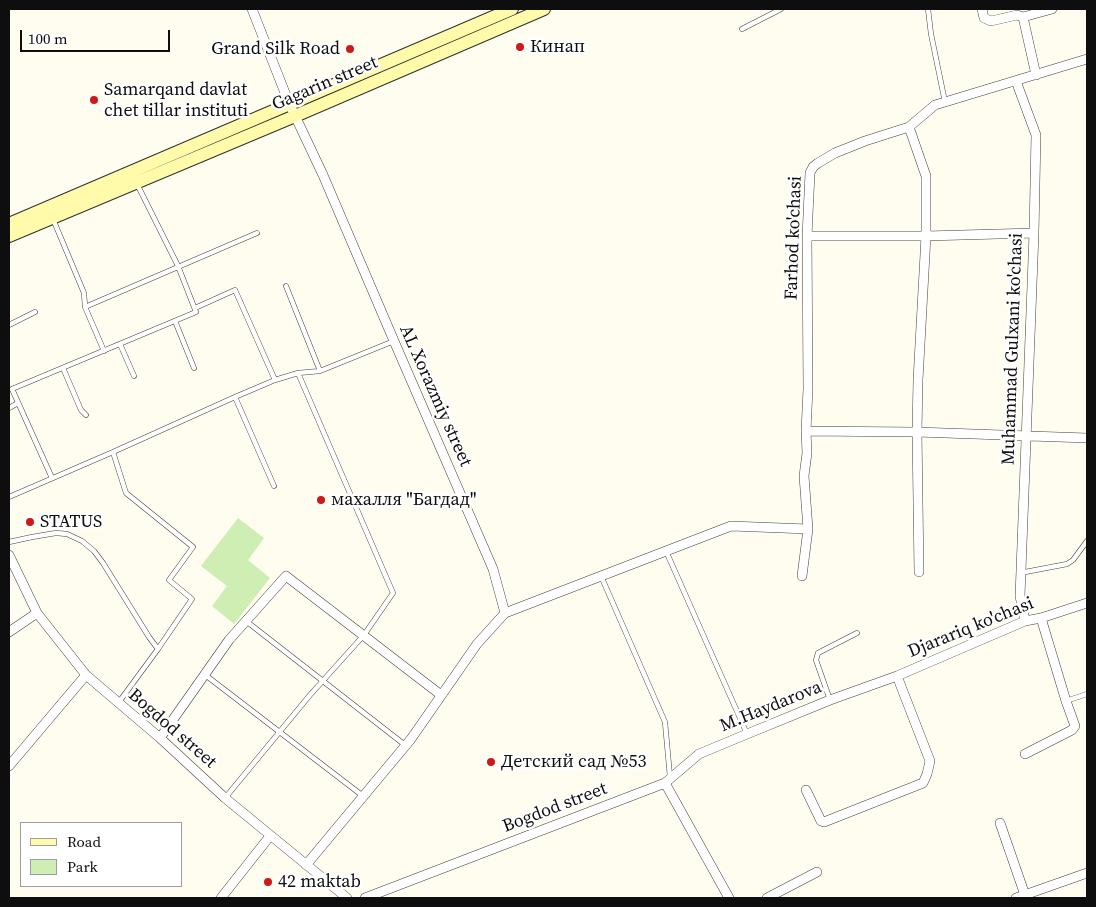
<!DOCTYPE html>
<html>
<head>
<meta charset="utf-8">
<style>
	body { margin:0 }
	#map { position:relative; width:1096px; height:907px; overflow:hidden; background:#fffdef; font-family:"Source Serif 4",serif }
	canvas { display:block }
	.frame { position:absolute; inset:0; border:10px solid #0e0e0e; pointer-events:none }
	.legend { position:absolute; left:20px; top:822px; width:162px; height:65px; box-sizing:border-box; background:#fff; border:1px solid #9f9f9f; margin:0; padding:6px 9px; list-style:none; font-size:15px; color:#0e0e0e }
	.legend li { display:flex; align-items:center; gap:10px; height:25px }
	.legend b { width:25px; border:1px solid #9f9f9f }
	.scale { position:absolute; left:20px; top:30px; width:150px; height:22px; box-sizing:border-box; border:2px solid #0e0e0e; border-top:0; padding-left:6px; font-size:15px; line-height:18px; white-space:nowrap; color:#0e0e0e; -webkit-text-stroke:4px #fff; paint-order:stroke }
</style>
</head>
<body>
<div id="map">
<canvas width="1096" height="907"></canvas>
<div class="frame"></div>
<ul class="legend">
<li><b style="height:6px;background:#fffbaa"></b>Road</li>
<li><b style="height:14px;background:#ceeeb3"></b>Park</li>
</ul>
<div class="scale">100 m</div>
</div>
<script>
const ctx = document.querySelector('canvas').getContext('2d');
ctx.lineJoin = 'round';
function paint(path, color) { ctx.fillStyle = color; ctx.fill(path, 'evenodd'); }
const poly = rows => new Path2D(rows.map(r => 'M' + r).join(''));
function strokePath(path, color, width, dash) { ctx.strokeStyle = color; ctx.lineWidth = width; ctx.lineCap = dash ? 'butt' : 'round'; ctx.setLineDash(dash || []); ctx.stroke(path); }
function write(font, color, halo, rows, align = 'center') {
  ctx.font = font + ' "Source Serif 4",serif'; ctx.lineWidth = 5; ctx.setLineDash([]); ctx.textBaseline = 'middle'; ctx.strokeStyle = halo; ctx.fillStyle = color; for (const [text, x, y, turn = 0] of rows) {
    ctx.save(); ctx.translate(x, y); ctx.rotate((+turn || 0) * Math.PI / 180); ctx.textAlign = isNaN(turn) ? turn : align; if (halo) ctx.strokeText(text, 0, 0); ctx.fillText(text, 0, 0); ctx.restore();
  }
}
paint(poly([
	[238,518,264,538,248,560,270,578,234,624,212,606,227,586,201,566]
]), '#ceeeb3');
const service = poly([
	[928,9,931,34,945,102],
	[742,29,781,9],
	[53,219,84,293,85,307],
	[286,286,320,371],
	[195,308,235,290,275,380],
	[175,321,194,368],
	[9,325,35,312],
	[120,344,134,376],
	[104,351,85,307,257,233],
	[63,368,81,410,86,415],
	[235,397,274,486],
	[9,408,18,403],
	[52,478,12,389,196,312,178,266,137,184],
	[9,497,113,452],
	[9,542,32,537,56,533,67,534,82,541,94,551,103,563,149,637,158,649],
	[666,551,747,734],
	[1020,573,1067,564,1073,560,1087,541],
	[601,576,665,722,670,777],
	[246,621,405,745],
	[204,674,363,796],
	[830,700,816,660,818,653,857,633],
	[1066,701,1087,694],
	[119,702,158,649,192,599,169,580,193,547,126,493,113,452,235,397,275,380,298,373,320,371,394,341],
	[225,798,310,695,364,635,393,593,298,373]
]);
const minor = poly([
	[252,9,289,103,323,175,394,341,493,569,505,613,477,644,411,739,306,865],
	[982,9,984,18,991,21,1017,15,1023,17,1036,75],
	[1023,17,1052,9],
	[1016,81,1036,135,1034,233,1020,596,1025,621],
	[909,127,926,176,926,236,918,380,917,432,919,572],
	[807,236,926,236,1034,233],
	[806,431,917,432,1087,438],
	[9,555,37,613,86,675,160,738,225,798,347,898],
	[802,576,808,529,804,476,807,453,806,431,808,389,807,236,810,173,813,167,818,163,835,153,865,141,909,127,935,105,1087,59],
	[505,613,731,526,808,529],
	[9,632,37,613],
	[160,738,229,640,286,576,441,695],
	[1025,754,1072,730,1075,726,1066,701,1041,618],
	[9,766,86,675],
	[665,783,699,754,747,734,830,700,897,676,1025,621,1041,618,1087,603],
	[806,790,821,821,824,822,923,783,927,774,930,761,897,676],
	[1000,823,1026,898],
	[221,898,270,836],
	[365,898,665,783,729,898],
	[767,898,817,872],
	[1016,898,1087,873]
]);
const secondary = poly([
	[9,224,512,9],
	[9,236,295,116,544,9]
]);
strokePath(service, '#414141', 5.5);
strokePath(minor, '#414141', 10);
strokePath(secondary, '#303030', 14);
strokePath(service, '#fff', 4.5);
strokePath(minor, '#fff', 9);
strokePath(secondary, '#fffbaa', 12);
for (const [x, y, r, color] of [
	[520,47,5,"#ce1916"],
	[350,49,5,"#ce1916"],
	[94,100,5,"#ce1916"],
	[321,500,5,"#ce1916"],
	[30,522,5,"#ce1916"],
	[491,762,5,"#ce1916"],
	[268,882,5,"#ce1916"]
]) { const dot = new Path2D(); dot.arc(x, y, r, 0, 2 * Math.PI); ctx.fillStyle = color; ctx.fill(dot); strokePath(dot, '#fff', 2); }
write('18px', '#0e0e0e', '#fff', [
	["Кинап",530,47],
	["Grand Silk Road",340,49,"right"],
	["Samarqand davlat",104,90],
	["chet tillar instituti",104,111],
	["махалля \"Багдад\"",331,500],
	["STATUS",40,522],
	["Детский сад №53",501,762],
	["42 maktab",278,882]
], 'left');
write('18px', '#0e0e0e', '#fff', [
	["Gagarin street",325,84,-23],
	["Farhod ko'chasi",794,238,-88],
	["Muhammad Gulxani ko'chasi",1013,349,-88],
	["AL Xorazmiy street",435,396,66],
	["Djarariq ko'chasi",971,628,-22],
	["M.Haydarova",771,707,-22],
	["Bogdod street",172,729,41],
	["Bogdod street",555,808,-21]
]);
</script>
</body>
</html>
